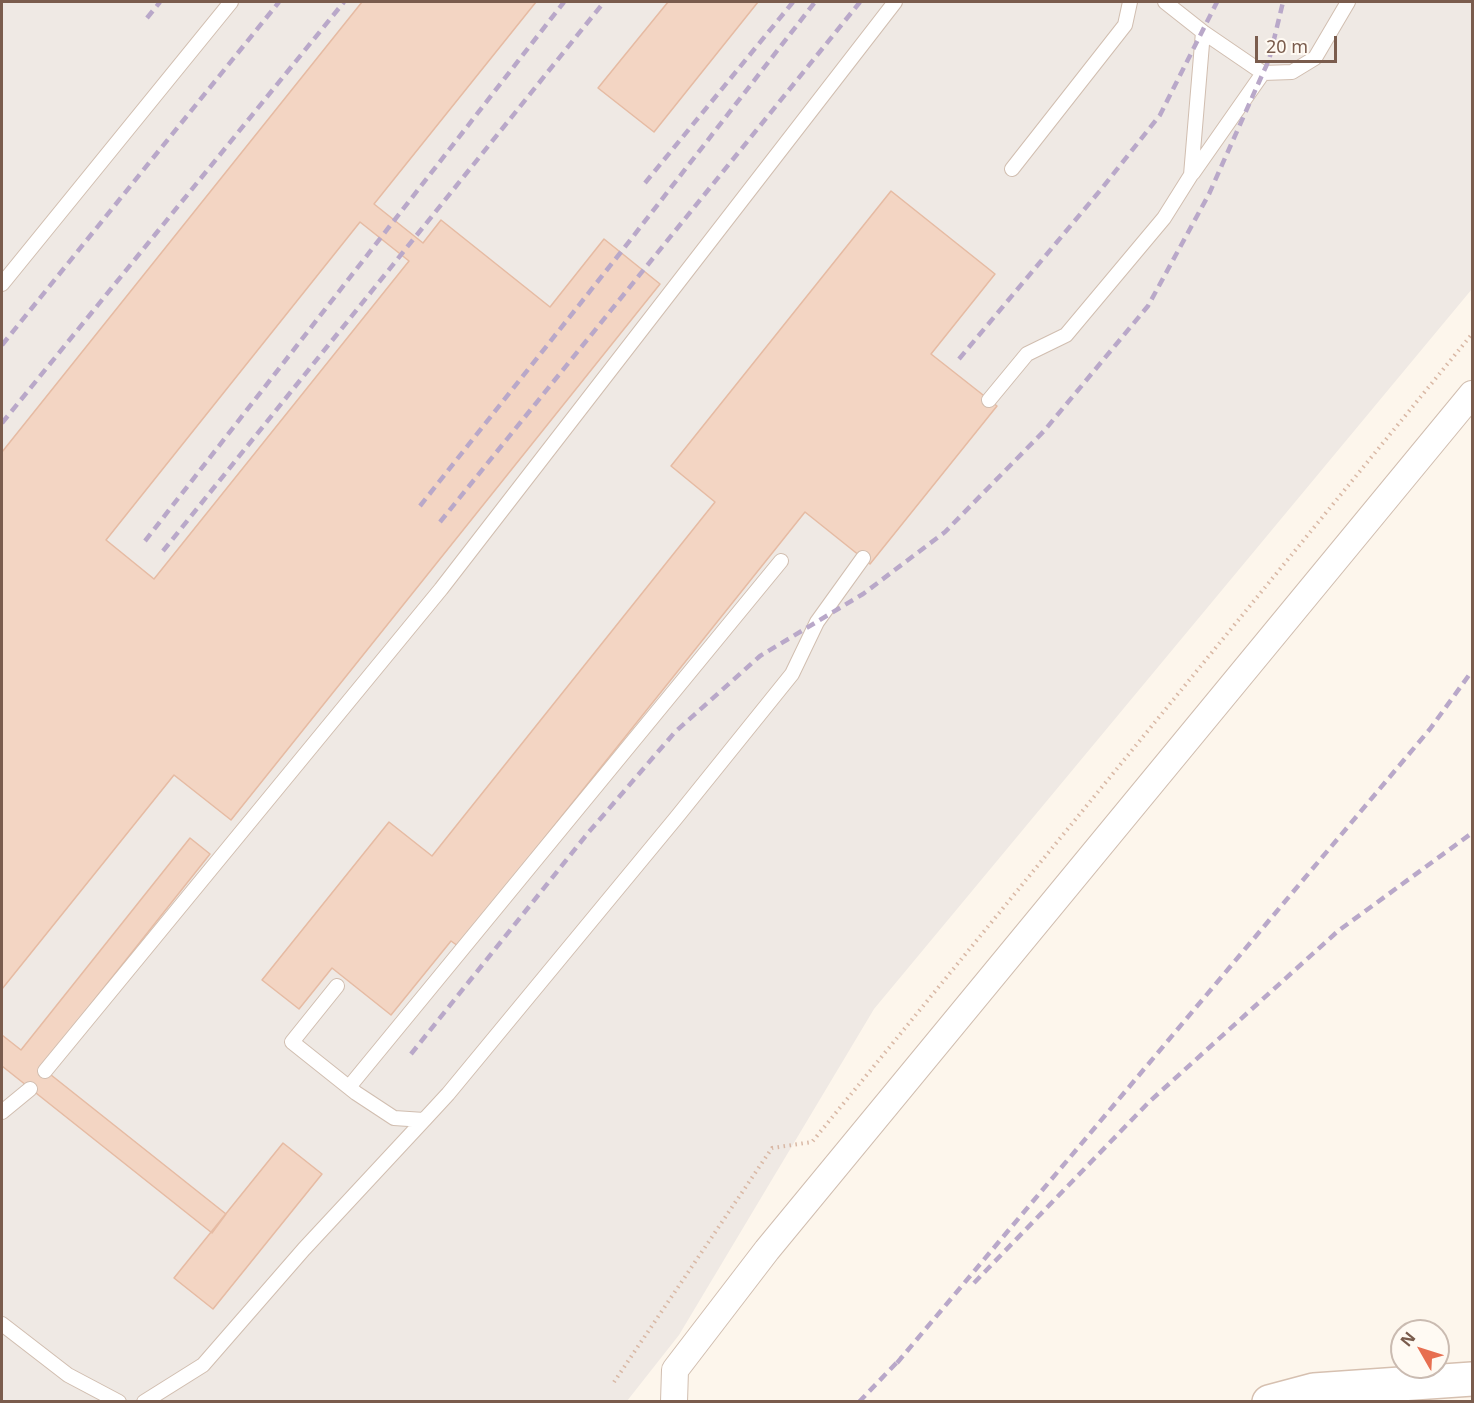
<!DOCTYPE html>
<html>
<head>
<meta charset="utf-8">
<style>
	body { margin:0 }
	#map { position:relative; width:1474px; height:1403px; overflow:hidden; background:#fdf6ec; font-family:"Noto Sans",sans-serif }
	canvas { display:block }
	.frame { position:absolute; inset:0; border:3px solid #7a5c4d; pointer-events:none }
	.north { position:absolute; left:1390px; top:1319px; width:60px; height:60px; box-sizing:border-box; background:#fffaf3; border:2px solid #cabbb1; border-radius:50%; rotate:309deg; font-size:16px; font-weight:700; line-height:24px; text-align:center; color:#7a5c4d }
	.north::after { content:''; display:block; margin:auto; width:21px; height:27px; background:#e76f51; clip-path:polygon(50% 0,100% 100%,50% 72%,0 100%) }
	.scale { position:absolute; left:1255px; top:36px; width:82px; height:27px; box-sizing:border-box; border:3px solid #7a5c4d; border-top:0; padding-left:8px; font-size:18px; line-height:21px; white-space:nowrap; color:#7a5c4d; -webkit-text-stroke:4px #fffaf3; paint-order:stroke }
</style>
</head>
<body>
<div id="map">
<canvas width="1474" height="1403"></canvas>
<div class="frame"></div>
<div class="north">N</div>
<div class="scale">20 m</div>
</div>
<script>
const ctx = document.querySelector('canvas').getContext('2d');
ctx.lineJoin = 'round';
function paint(path, color) { ctx.fillStyle = color; ctx.fill(path, 'evenodd'); }
const poly = rows => new Path2D(rows.map(r => 'M' + r).join(''));
function strokePath(path, color, width, dash) { ctx.strokeStyle = color; ctx.lineWidth = width; ctx.lineCap = dash ? 'butt' : 'round'; ctx.setLineDash(dash || []); ctx.stroke(path); }
paint(poly([
	[2,2,1472,2,1472,289,874,1009,679,1335,627,1401,2,1402]
]), '#efe9e4');
const building = poly([
	[362,2,536,2,374,204,423,243,441,220,550,307,604,239,660,284,231,820,174,775,2,989,2,452,362,2],
	[360,222,409,261,154,579,106,540,360,222],
	[668,2,758,2,654,132,598,88,668,2],
	[891,191,995,274,931,354,997,406,870,564,805,512,458,946,451,941,391,1015,332,968,299,1009,262,980,389,822,432,856,715,502,671,466,891,191],
	[190,838,210,854,41,1067,226,1214,212,1233,2,1066,2,1035,21,1050,190,838],
	[283,1143,322,1174,213,1309,174,1278,283,1143]
]);
paint(building, '#f3d5c3');
strokePath(building, '#e6bba3', 1.5);
const service = poly([
	[1165,2,1203,32,1263,73,1292,72,1315,58,1348,2],
	[1012,169,1125,25,1130,2],
	[1193,173,1263,73],
	[2,284,231,2],
	[989,400,1027,354,1066,335,1164,218,1191,175,1203,32],
	[337,986,292,1042,356,1093,394,1118,424,1120,448,1094,676,818,792,674,817,622,863,558],
	[45,1071,441,589,895,2],
	[349,1087,781,561],
	[2,1112,30,1089],
	[2,1324,68,1375,119,1402],
	[144,1402,203,1365,304,1249,424,1120]
]);
const minor = poly([
	[674,1402,675,1370,767,1250,1472,394]
]);
const secondary = poly([
	[1269,1402,1314,1390,1472,1379]
]);
strokePath(service, '#d1beb0', 16);
strokePath(minor, '#d1beb0', 28);
strokePath(secondary, '#d6c0b0', 36);
strokePath(poly([
	[614,1382,772,1148,812,1142,1472,334]
]), '#d9b8a5', 4, [1.5, 4.5]);
strokePath(service, '#fff', 14);
strokePath(minor, '#fff', 26);
strokePath(secondary, '#fff', 33);
strokePath(poly([
	[147,18,160,2],
	[645,183,793,2],
	[2,345,279,2],
	[959,359,1103,187,1160,115,1217,2],
	[2,423,344,2],
	[420,506,621,252,815,2],
	[440,522,860,2],
	[145,541,564,2],
	[163,551,604,2],
	[411,1054,588,833,675,732,760,656,863,594,945,532,1044,431,1148,306,1209,194,1263,73,1269,60,1283,2],
	[974,1283,1149,1102,1338,931,1472,833],
	[897,1363,1430,729,1472,671],
	[859,1402,903,1356]
]), '#b9a8c9', 4.5, [9, 6]);
</script>
</body>
</html>
